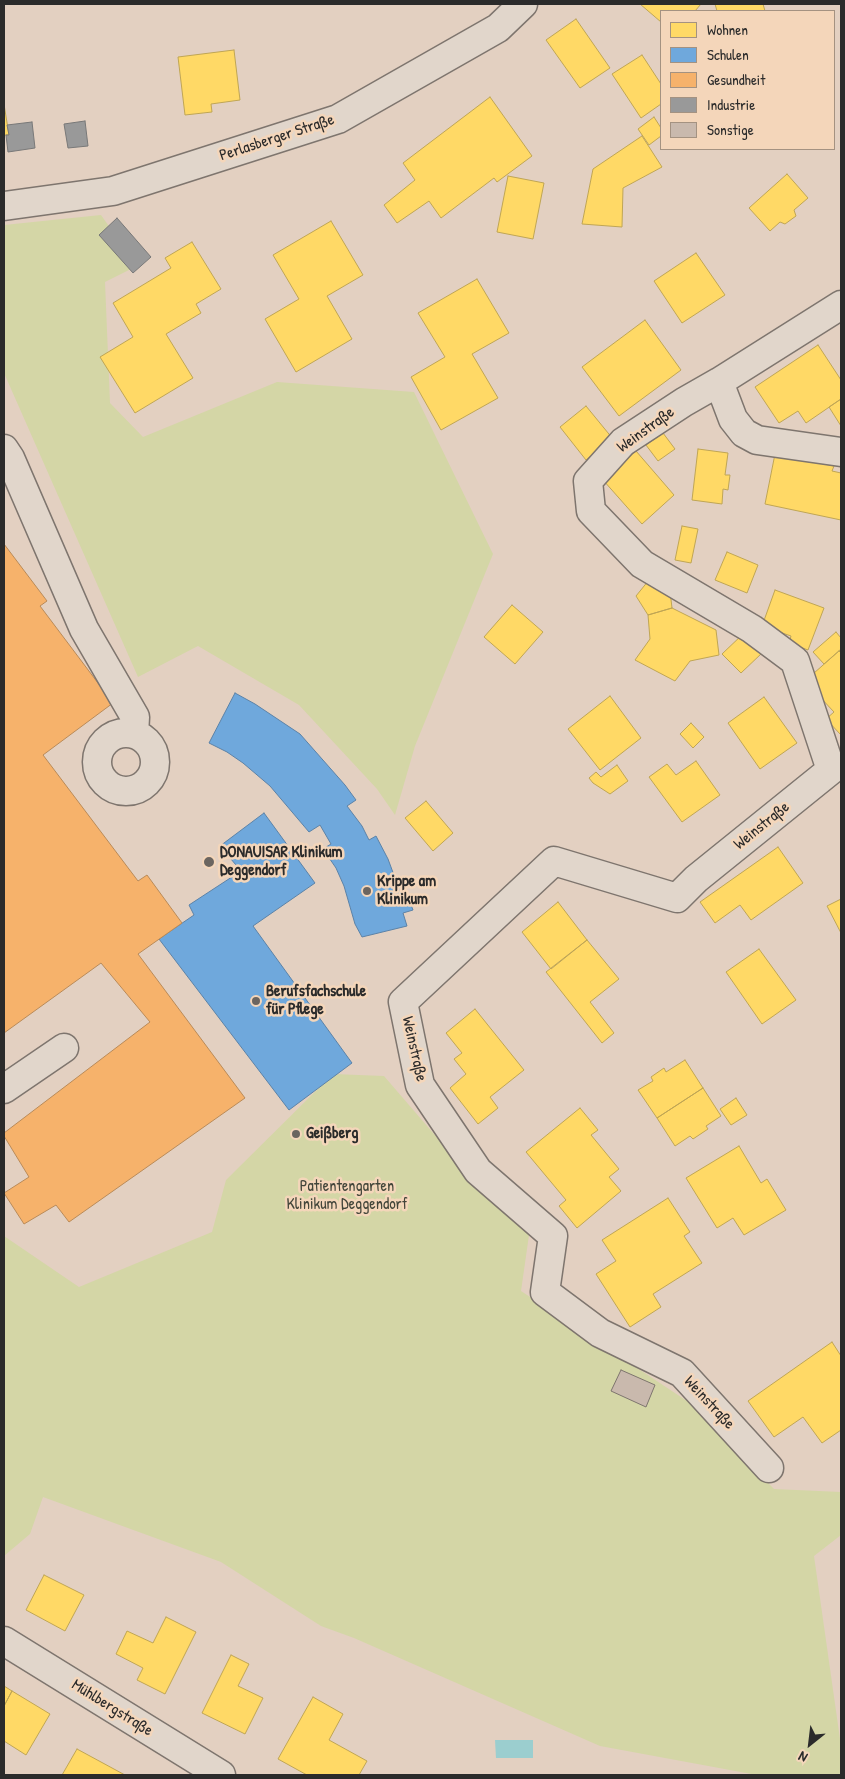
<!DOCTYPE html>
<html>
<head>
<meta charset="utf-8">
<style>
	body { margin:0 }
	#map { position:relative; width:845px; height:1779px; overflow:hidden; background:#e3d0c1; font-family:"Patrick Hand",sans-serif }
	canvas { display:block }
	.frame { position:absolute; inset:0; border:5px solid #2b2b2b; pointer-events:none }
	.legend { position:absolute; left:660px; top:10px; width:175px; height:140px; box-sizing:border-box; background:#f4d6ba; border:1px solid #a49281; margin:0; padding:6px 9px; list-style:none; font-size:15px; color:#2b2b2b }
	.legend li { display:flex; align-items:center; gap:10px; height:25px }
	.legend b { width:25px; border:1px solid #a49281 }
	.north { position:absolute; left:785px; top:1719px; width:50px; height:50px; -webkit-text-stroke:4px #f4d6ba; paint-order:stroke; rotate:209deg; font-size:14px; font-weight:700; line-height:20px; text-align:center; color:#2b2b2b }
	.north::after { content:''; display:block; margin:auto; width:18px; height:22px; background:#2b2b2b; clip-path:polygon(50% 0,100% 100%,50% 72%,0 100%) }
</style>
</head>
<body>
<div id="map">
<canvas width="845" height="1779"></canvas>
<div class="frame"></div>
<ul class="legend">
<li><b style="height:14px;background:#ffd966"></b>Wohnen</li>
<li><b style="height:14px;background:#6fa8dc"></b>Schulen</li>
<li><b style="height:14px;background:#f6b26b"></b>Gesundheit</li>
<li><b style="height:14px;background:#999"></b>Industrie</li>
<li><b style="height:14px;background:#c9b9ad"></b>Sonstige</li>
</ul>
<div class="north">N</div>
</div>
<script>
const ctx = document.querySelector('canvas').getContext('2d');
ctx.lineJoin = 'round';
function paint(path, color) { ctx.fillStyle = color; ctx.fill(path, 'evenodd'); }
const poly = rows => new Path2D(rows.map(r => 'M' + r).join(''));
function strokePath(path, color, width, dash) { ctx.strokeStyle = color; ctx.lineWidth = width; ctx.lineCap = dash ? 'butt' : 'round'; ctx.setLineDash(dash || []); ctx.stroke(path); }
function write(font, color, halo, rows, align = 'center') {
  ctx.font = font + ' "Patrick Hand",sans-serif'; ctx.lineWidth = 5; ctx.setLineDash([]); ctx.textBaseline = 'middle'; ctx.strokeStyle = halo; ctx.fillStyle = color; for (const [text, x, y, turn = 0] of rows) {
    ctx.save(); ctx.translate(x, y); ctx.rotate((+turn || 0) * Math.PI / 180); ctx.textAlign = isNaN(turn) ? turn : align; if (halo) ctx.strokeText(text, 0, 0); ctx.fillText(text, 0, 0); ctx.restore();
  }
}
paint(poly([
	[101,215,137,266,105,282,110,403,143,437,277,382,414,392,493,554,415,746,395,815,377,789,299,705,198,646,138,677,4,373,4,225],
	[333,1074,384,1076,446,1148,530,1228,521,1291,690,1403,774,1489,841,1492,841,1535,814,1556,841,1746,841,1775,757,1775,600,1746,354,1638,321,1626,221,1562,43,1497,30,1534,4,1556,4,1236,79,1287,212,1232,226,1180]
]), '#d4d6a6');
paint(poly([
	[495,1740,533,1740,533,1758,496,1758]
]), '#9bcecf');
const homes = poly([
	[640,4,701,4,695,11,661,11,661,22,640,4],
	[715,4,763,4,765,11,717,11,715,4],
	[576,19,610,68,580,88,546,40,576,19],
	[234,50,240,100,211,104,212,112,185,115,178,57,234,50],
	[642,55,661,84,661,104,641,118,612,74,642,55],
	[490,97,532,156,497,182,494,178,441,218,429,201,397,223,384,205,415,180,403,163,490,97],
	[4,104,9,135,4,135,4,104],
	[654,117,661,128,661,136,649,145,638,129,654,117],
	[642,136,662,167,623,188,622,227,582,224,593,169,642,136],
	[787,174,808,198,794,210,796,216,785,224,780,222,770,231,749,208,787,174],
	[508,176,544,183,533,239,497,232,508,176],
	[331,221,363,275,327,296,352,339,296,372,265,319,299,299,273,255,331,221],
	[192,242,221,289,196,304,201,313,166,334,193,378,135,413,100,357,133,337,113,303,171,268,165,258,192,242],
	[696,253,725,295,682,323,654,281,696,253],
	[477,279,509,333,472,354,498,398,441,430,411,377,445,357,418,313,477,279],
	[645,320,681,370,619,416,582,367,645,320],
	[818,345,841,380,841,399,806,423,798,411,779,423,755,387,818,345],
	[841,399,841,426,829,407,841,399],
	[586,406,613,439,586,460,560,427,586,406],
	[663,433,675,449,658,461,646,445,663,433],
	[698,449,728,453,725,475,730,475,728,490,723,489,722,504,692,500,698,449],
	[636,451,674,495,642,524,603,480,636,451],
	[775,454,834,466,832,471,841,473,841,520,765,504,775,454],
	[682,526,698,529,691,563,675,560,682,526],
	[727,552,758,565,747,593,715,580,727,552],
	[649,580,670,591,672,608,648,615,636,596,649,580],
	[775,590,824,608,808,650,789,643,791,636,762,626,775,590],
	[512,605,543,632,515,664,484,637,512,605],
	[672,608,716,630,719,655,690,661,675,681,635,660,650,639,648,615,672,608],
	[836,632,841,638,841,649,824,664,813,652,836,632],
	[743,634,762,653,741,673,722,654,743,634],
	[839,651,841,653,841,735,826,719,834,712,805,681,839,651],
	[610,696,641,738,600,770,568,729,610,696],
	[764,697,797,743,760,769,728,723,764,697],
	[691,723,704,737,693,748,680,734,691,723],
	[696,761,720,795,682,822,649,777,667,764,676,775,696,761],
	[617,765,628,781,610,794,593,783,589,778,596,772,601,777,617,765],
	[426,801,453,833,433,851,405,818,426,801],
	[778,847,803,883,751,920,740,905,715,923,700,902,778,847],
	[841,899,841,933,827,906,841,899],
	[558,902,587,940,551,969,522,932,558,902],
	[587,940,619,979,590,1002,614,1033,602,1043,546,972,587,940],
	[759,949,796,1000,762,1024,726,972,759,949],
	[475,1009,524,1070,490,1097,498,1108,478,1124,450,1088,466,1074,454,1059,462,1053,446,1033,475,1009],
	[685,1060,703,1088,657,1118,638,1090,653,1081,651,1077,664,1068,666,1072,685,1060],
	[703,1088,721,1116,706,1126,708,1129,693,1139,690,1136,675,1146,657,1118,703,1088],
	[736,1098,747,1115,731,1125,720,1109,736,1098],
	[580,1108,598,1130,591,1135,619,1169,609,1177,621,1191,577,1228,559,1206,566,1200,526,1152,580,1108],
	[739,1146,761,1183,767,1179,786,1210,744,1235,733,1218,717,1228,686,1178,739,1146],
	[668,1198,690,1232,684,1236,702,1263,653,1294,661,1307,630,1327,596,1274,616,1261,602,1240,668,1198],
	[832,1342,841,1356,841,1430,822,1443,803,1417,774,1437,748,1401,832,1342],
	[44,1575,84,1595,65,1631,26,1610,44,1575],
	[166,1617,196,1632,165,1694,137,1680,143,1668,116,1654,127,1631,153,1643,166,1617],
	[231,1655,249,1664,238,1686,263,1698,245,1734,202,1713,231,1655],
	[4,1686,12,1691,4,1706,4,1686],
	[12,1691,50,1714,26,1755,4,1741,4,1706,12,1691],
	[313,1697,343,1714,329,1740,367,1761,359,1775,307,1775,278,1759,313,1697],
	[77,1749,125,1775,62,1775,77,1749]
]);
paint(homes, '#ffd966');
strokePath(homes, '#bfa554', 1);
const schools = poly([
	[235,693,255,704,300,734,345,785,356,800,347,806,362,826,369,840,376,836,388,859,398,886,403,884,413,910,403,913,407,926,362,937,355,924,344,886,336,868,323,849,331,844,320,825,309,832,270,786,243,763,227,752,209,743,235,693],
	[264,813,315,883,253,926,352,1063,289,1110,159,939,194,915,189,905,241,871,220,846,264,813]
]);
paint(schools, '#6fa8dc');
strokePath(schools, '#5b82a7', 1);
const health = poly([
	[4,544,47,601,40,606,113,703,43,755,138,881,147,875,182,923,138,954,245,1098,69,1222,56,1205,24,1224,4,1193,29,1177,4,1136,4,1133,150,1022,101,963,4,1033,4,544]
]);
paint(health, '#f6b26b');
strokePath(health, '#b98a58', 1);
const industry = poly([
	[85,121,88,146,68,148,64,124,85,121],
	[32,122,35,148,8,152,6,135,9,135,7,125,32,122],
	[117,218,151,257,133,273,99,235,117,218]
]);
paint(industry, '#999');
strokePath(industry, '#787878', 1);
const building = poly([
	[621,1370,655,1385,646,1407,611,1391,621,1370]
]);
paint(building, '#c9b9ad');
strokePath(building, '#7e756e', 1);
const minor = poly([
	[4,206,113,191,338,119,498,28,523,4],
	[719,382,733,419,744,433,757,440,841,452],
	[4,449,10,458,84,629,135,717,134,734],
	'97 762a29 29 0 1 1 58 0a29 29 0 1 1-58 0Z',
	[4,1089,64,1048],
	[769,1468,682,1373,600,1333,545,1292,553,1236,478,1171,420,1085,403,1002,554,861,677,898,696,879,831,770,795,661,752,629,642,564,591,511,588,481,623,442,684,402,719,382,841,305],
	[4,1641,221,1775]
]);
strokePath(minor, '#7e756e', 31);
strokePath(minor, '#e1d6cb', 28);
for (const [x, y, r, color] of [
	[209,862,6,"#6b6560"],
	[367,891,5,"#6b6560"],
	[256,1001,5,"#6b6560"],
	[296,1134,5,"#6b6560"]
]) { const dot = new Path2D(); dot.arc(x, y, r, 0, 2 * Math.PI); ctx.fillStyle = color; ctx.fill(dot); strokePath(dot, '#f4d6ba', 2); }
write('16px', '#2b2b2b', '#f4d6ba', [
	["Perlasberger Straße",277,138,-18],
	["Weinstraße",646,430,-36],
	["Weinstraße",762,826,-39],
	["Weinstraße",414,1049,77],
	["Weinstraße",709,1403,47],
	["Mühlbergstraße",112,1708,32]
]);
write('bold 16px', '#2b2b2b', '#f4d6ba', [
	["DONAUISAR Klinikum",220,853],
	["Deggendorf",220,871],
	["Krippe am",377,882],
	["Klinikum",377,900],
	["Berufsfachschule",266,992],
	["für Pflege",266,1010],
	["Geißberg",306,1134]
], 'left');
write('16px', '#42453a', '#f4d6ba', [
	["Patientengarten",347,1187],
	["Klinikum Deggendorf",347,1205]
]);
</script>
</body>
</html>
